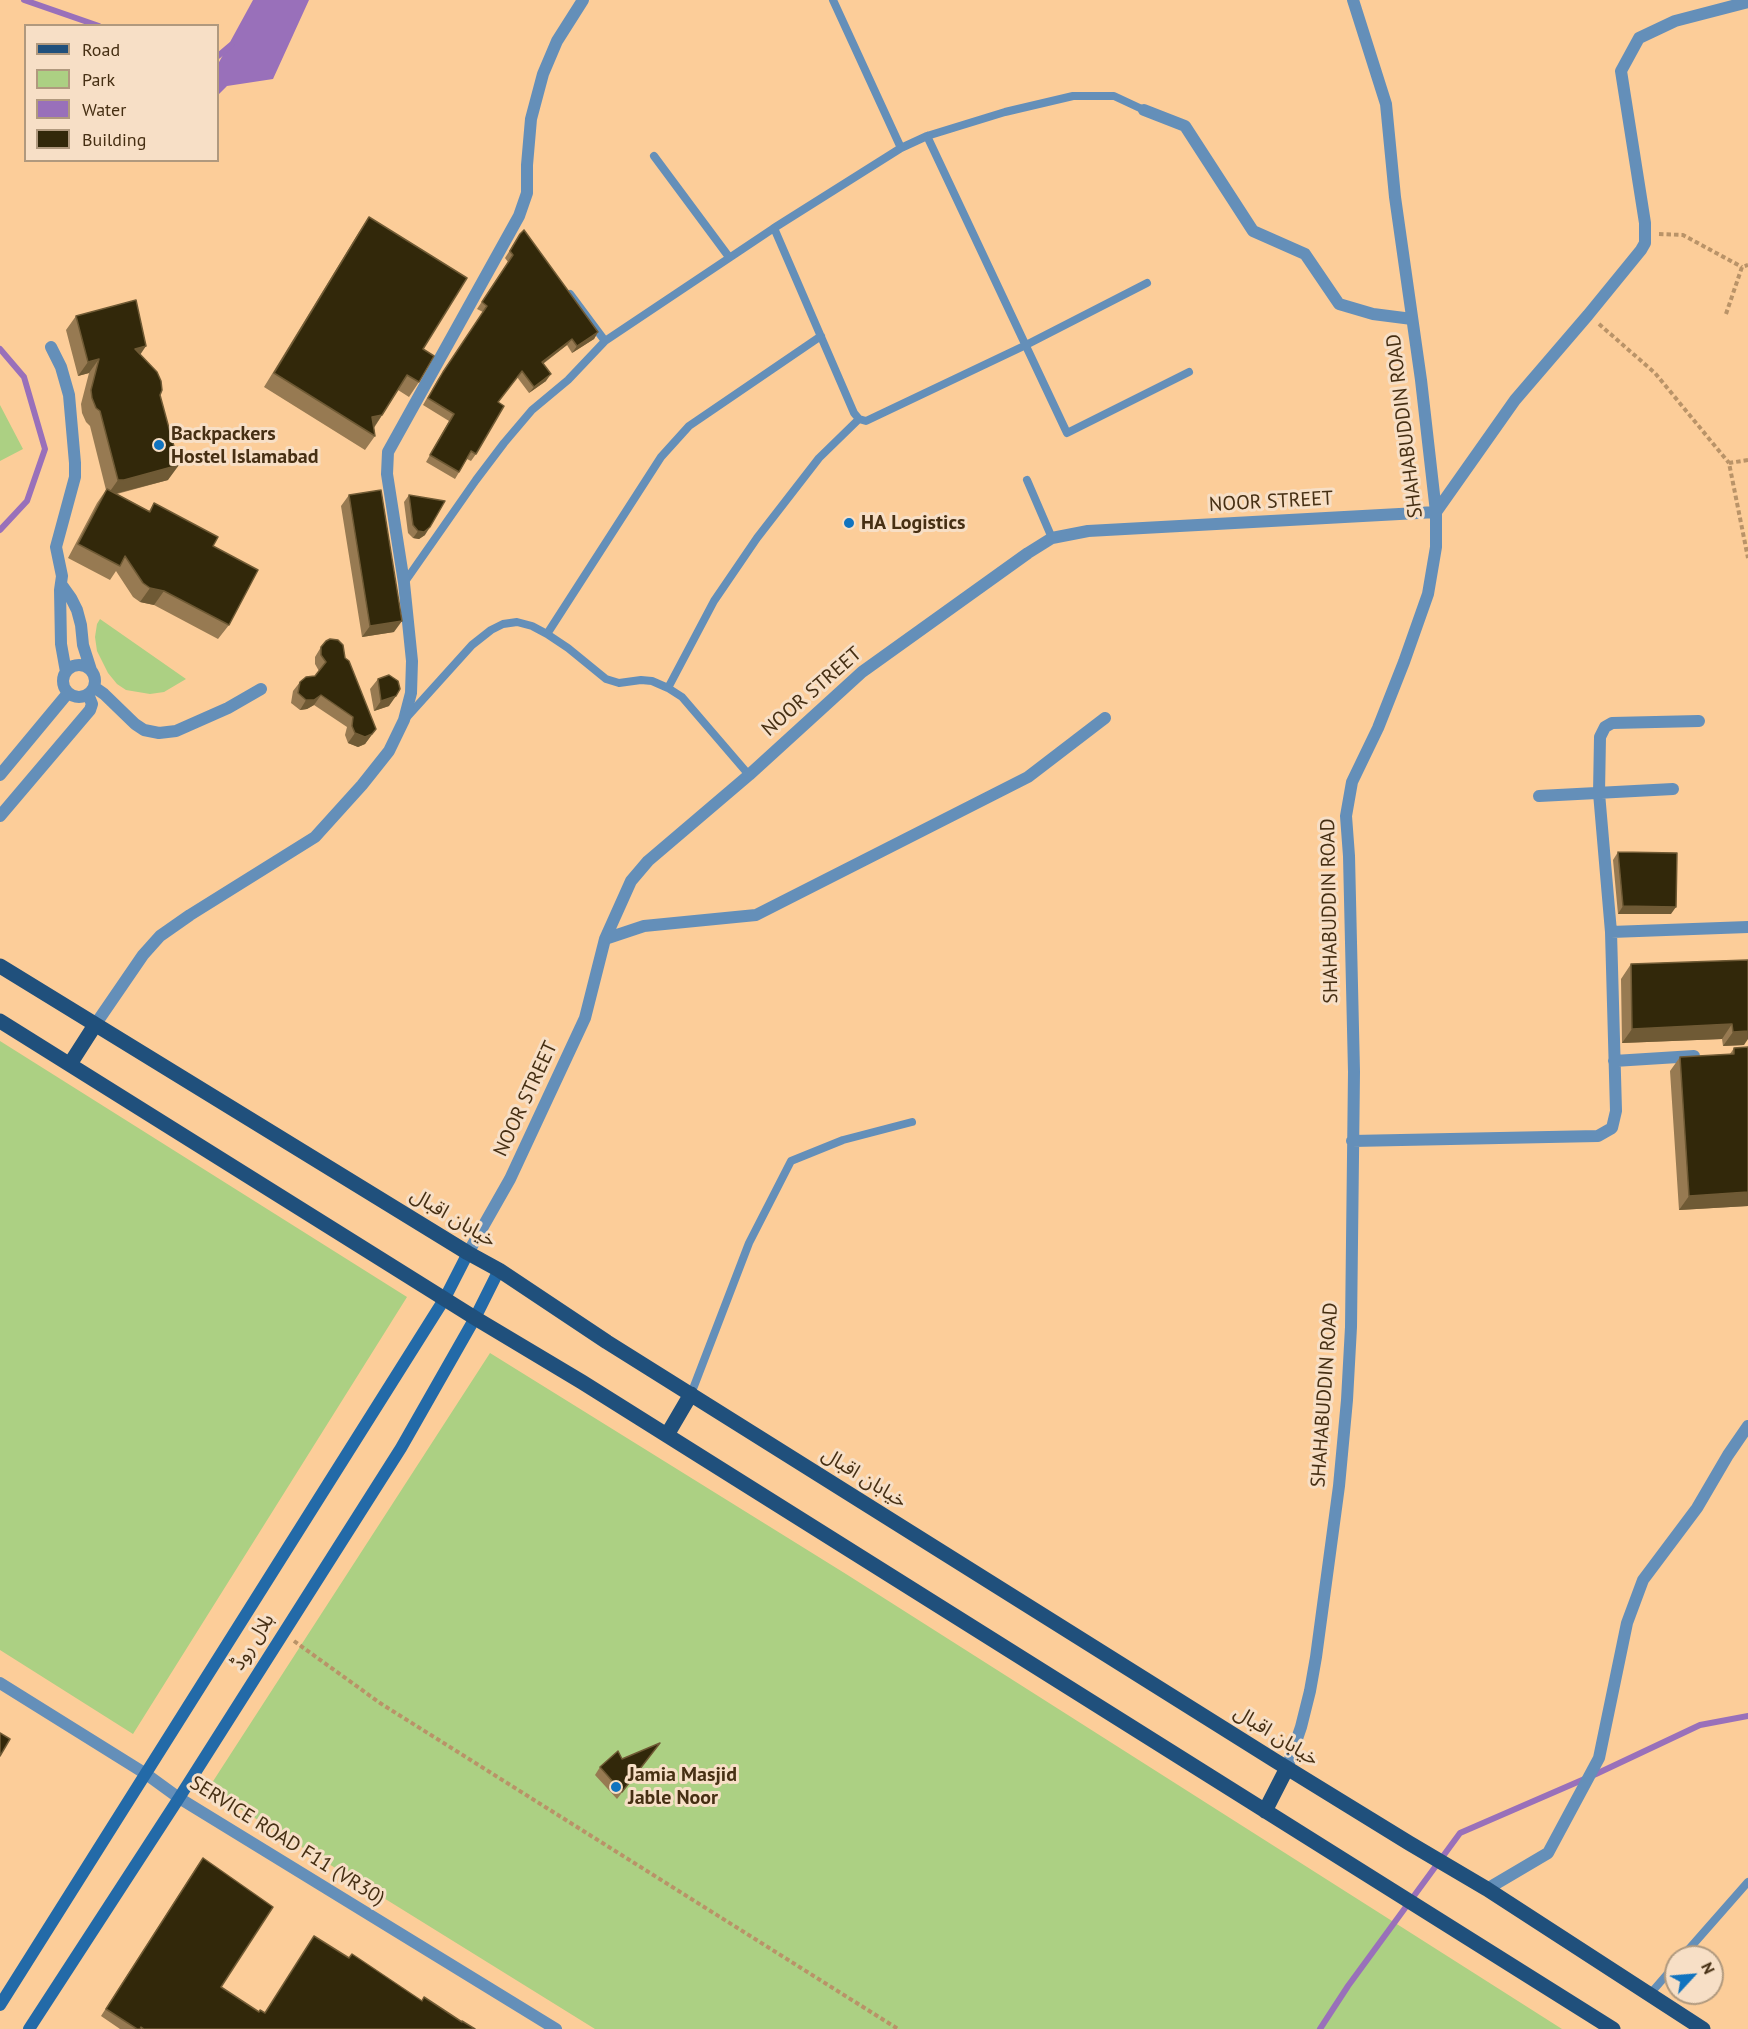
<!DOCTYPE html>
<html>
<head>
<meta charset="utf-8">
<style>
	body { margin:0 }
	#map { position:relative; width:1748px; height:2029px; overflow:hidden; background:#fccd99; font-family:"PT Sans",sans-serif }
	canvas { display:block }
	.legend { position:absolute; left:24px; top:24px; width:195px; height:138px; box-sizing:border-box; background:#f7dfc6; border:2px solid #b0997e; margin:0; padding:8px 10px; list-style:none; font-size:18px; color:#462f13 }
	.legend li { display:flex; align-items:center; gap:12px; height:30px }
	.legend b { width:30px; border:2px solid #b0997e }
	.north { position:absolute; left:1664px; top:1945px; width:60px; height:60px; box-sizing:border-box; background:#f7dfc6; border:2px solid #b0997e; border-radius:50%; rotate:64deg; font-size:16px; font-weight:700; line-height:24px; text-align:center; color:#462f13 }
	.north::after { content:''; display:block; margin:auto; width:21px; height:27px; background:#1073bf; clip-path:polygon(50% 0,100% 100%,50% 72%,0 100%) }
</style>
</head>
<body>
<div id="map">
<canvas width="1748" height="2029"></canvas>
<ul class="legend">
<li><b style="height:8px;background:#20507c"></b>Road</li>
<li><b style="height:16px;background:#acd083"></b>Park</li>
<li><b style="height:16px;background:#9970ba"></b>Water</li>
<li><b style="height:16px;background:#32280a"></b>Building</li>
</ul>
<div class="north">N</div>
</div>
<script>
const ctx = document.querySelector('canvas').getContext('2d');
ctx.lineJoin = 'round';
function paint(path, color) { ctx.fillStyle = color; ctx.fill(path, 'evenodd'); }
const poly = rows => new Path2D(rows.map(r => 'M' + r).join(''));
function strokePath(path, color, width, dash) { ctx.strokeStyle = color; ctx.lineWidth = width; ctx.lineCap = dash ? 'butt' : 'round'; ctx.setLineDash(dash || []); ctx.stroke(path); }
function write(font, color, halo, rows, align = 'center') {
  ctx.font = font + ' "PT Sans","Noto Sans Arabic",sans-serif'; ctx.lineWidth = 6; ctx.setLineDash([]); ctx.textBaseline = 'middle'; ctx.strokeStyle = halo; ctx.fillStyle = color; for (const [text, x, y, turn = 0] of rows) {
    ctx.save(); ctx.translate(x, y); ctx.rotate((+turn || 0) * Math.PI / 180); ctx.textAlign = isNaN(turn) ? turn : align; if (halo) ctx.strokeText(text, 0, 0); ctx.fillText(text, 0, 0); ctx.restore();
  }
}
paint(poly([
	[0,405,23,449,0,461],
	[100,619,186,679,164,692,150,694,126,690,117,684,108,673,97,651,95,637,97,624],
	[0,1041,407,1297,133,1734,0,1650],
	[490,1353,846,1574,1562,2029,595,2029,208,1789]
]), '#acd083');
paint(poly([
	[253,0,309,0,273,79,227,86,218,95,218,64]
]), '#9970ba');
strokePath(poly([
	[24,0,99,26],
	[218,56,231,45],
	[0,349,24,377,45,449,27,501,0,530],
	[1320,2029,1348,1986,1460,1833,1596,1774,1700,1725,1748,1716]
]), '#9970ba', 6);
strokePath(poly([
	[1659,234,1683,235,1742,267],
	[1726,314,1742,267,1748,265],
	[1599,324,1655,373,1729,463],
	[1748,460,1729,463,1748,558],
	[294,1641,380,1703,898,2029]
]), '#b99368', 4, [4.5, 3]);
strokePath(poly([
	[833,0,901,148],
	[927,136,1067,433,1189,372],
	[654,156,729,257],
	[774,228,854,413,859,419,866,421,1026,345,1147,283],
	[570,294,605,341],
	[1027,480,1052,538],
	[404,583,476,480,504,443,532,410,568,380,605,341,774,228,901,148,927,136,1005,112,1073,96,1114,96,1144,110],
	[547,634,661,457,689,426,821,336],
	[668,688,714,601,757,538,819,458,859,419],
	[407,717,472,645,491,630,503,624,517,622,532,626,547,634,568,648,606,679,619,683,641,680,652,681,668,688,682,697,749,775],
	[691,1394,749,1243,791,1161,843,1140,912,1122],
	[1682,1957,1748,1882],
	[1650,1994,1676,1964]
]), '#648fb9', 8);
strokePath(poly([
	[1144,110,1185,126,1253,231,1305,254,1339,304,1373,314,1412,319],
	[51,347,61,367,69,395,75,463,75,477,56,547,62,576,60,590,61,644,66,672],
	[61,584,71,598,77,610,81,625,83,645,91,670],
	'63 681a16 16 0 1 1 32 0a16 16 0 1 1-32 0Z',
	[94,687,104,694,135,724,144,730,159,733,176,731,228,708,261,689],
	[0,775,68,693],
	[1539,796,1673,789],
	[0,816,90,710,92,704,88,694],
	[1611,932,1748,927],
	[605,939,644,926,756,915,1028,777,1105,718],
	[95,1025,143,955,160,936,190,915,315,837,362,785,389,751,404,720,411,693,412,661,404,583,387,474,388,452,519,216,527,193,527,165,531,119,543,74,557,41,583,0],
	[1614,1061,1694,1056],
	[1352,1141,1598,1136,1612,1128,1616,1111,1611,932,1599,793,1600,737,1605,727,1612,723,1699,721],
	[468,1253,510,1179,585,1018,605,939,631,881,648,861,749,775,862,672,1028,553,1052,538,1088,531,1436,512,1515,400,1588,315,1641,250,1645,243,1645,223,1621,71,1639,38,1675,21,1748,2],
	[0,1683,146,1774,179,1798,556,2029],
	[1287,1768,1301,1727,1310,1691,1316,1657,1339,1486,1347,1400,1351,1327,1354,1072,1349,856,1346,816,1352,782,1378,728,1404,662,1428,594,1436,547,1436,512,1421,380,1395,197,1386,104,1353,0],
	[1487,1889,1548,1853,1599,1758,1627,1623,1643,1580,1697,1508,1728,1455,1748,1426]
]), '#648fb9', 12);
strokePath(poly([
	[0,2005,445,1298,468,1253],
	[29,2029,179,1798,401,1448,475,1318,499,1270]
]), '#236aa8', 12);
strokePath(poly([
	[0,966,468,1253,499,1270,607,1342,1274,1760,1409,1843,1487,1889,1703,2029],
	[0,1021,475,1318,582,1382,1613,2029],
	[70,1064,95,1025],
	[667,1435,691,1394],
	[1265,1811,1287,1768]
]), '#20507c', 15);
paint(poly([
	[369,217,423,349,419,382,409,397,398,390,374,428,375,436,365,450,264,387,359,232],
	[520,234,598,332,594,339,572,353,567,345,543,364,546,381,529,393,517,377,498,402,476,454,471,461,467,459,455,479,426,462,449,421,423,405,438,379,483,312,477,309,508,262,505,258],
	[76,316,140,354,160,395,168,480,117,494,149,511,154,503,213,546,229,625,218,639,154,605,140,602,133,597,116,571,110,580,68,558,97,503,106,490,90,426,86,422,82,413,81,404,89,373,78,376,66,330],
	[349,495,394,632,362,637,341,506],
	[409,495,425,535,419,539,413,538,408,533,404,502],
	[321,647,345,658,376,729,365,744,358,747,348,743,345,735,347,727,314,705,307,709,300,710,291,703,293,691,300,682,315,676,319,671,315,664,315,657],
	[378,679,389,706,374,711,370,689],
	[1618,852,1671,914,1618,914,1613,860],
	[1748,960,1744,1045,1723,1046,1722,1039,1622,1043,1621,979,1631,964],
	[1748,1047,1748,1206,1679,1210,1670,1071,1680,1057,1730,1054,1734,1048],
	[660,1743,617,1799,595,1775,600,1767,622,1759],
	[198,1865,221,1987,259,2012,265,2013,349,1958,422,2001,475,2029,120,2029,101,2016]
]), '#977a52');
paint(poly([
	[598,332,594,339,572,353,577,346],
	[572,339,567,345,537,368,542,362],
	[146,346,136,361,135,349],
	[99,359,89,373,78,376,88,362],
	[551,374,546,381,529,393,534,387],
	[382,415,372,430,372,417],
	[179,465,168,480,114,494,108,494,118,480],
	[430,527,425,535,419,539,413,538,418,531],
	[150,588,164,591,154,605,140,602],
	[402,621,394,632,362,637,370,626],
	[321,695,314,705,307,709,300,710,306,700],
	[396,696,389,706,374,711,381,701],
	[376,729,365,744,358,747,348,743,355,733],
	[1623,906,1676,907,1671,914,1618,914],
	[1732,1024,1722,1039,1622,1043,1632,1029],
	[1748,1031,1748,1039,1744,1045,1723,1046,1733,1032],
	[1748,1192,1748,1206,1679,1210,1689,1196]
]), '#6f5a35');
const building = poly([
	[369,217,467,278,423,349,434,356,419,382,407,375,382,415,372,417,375,436,274,373,369,217],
	[524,230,598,332,577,346,572,339,542,362,551,374,534,387,522,371,498,402,504,406,476,454,471,451,459,472,430,455,454,414,428,398,443,372,487,306,482,302,513,255,510,251,520,234,524,230],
	[136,300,146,346,135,349,157,372,161,381,162,390,160,395,179,465,124,480,118,480,100,411,96,408,92,398,91,390,99,359,88,362,76,316,136,300],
	[107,489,150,512,154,503,218,537,213,546,258,570,229,625,164,591,150,588,143,583,125,556,120,566,78,544,107,489],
	[381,490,402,621,370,626,349,495,381,490],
	[409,495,445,501,430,527,424,532,418,531,413,525,409,495],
	[330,639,338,640,343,645,345,658,349,661,376,729,372,734,365,737,355,733,352,726,353,717,321,695,314,700,306,700,298,693,300,682,306,677,315,676,326,662,321,655,321,647,326,641,330,639],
	[389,675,398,681,400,689,396,696,381,701,378,679,389,675],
	[1618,852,1677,853,1676,907,1623,906,1618,852],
	[1748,960,1748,1031,1733,1032,1732,1024,1632,1029,1631,964,1748,960],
	[1748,1047,1748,1192,1689,1196,1680,1057,1734,1054,1734,1048,1748,1047],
	[0,1733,10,1739,0,1756,0,1733],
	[660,1743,622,1792,600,1767,618,1751,622,1759,660,1743],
	[203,1858,273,1907,221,1987,259,2012,260,2010,265,2013,314,1936,349,1958,352,1954,422,2001,424,1997,462,2022,462,2021,475,2029,144,2029,141,2027,140,2029,137,2029,106,2009,203,1858]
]);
paint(building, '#32280a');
strokePath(building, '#6f5a35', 1.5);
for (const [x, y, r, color] of [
	[159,445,6,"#1073bf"],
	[849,523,6,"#1073bf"],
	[616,1787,6,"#1073bf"]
]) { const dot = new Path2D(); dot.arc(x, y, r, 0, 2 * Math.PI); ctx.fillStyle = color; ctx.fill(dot); strokePath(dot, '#f7dfc6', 2); }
write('20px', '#462f13', '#f7dfc6', [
	["SHAHABUDDIN ROAD",1405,426,-97],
	["NOOR STREET",1271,502,-3],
	["NOOR STREET",812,692,-41],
	["SHAHABUDDIN ROAD",1330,911,-91],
	["NOOR STREET",526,1099,-65],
	["خیابان اقبال",453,1218,31],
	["SHAHABUDDIN ROAD",1325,1395,-86],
	["خیابان اقبال",864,1478,32],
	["ہلال روڈ",253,1642,-58],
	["خیابان اقبال",1276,1736,32],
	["SERVICE ROAD F11 (VR30)",287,1841,32]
]);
write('bold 20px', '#462f13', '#f7dfc6', [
	["Backpackers",171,434],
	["Hostel Islamabad",171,457],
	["HA Logistics",861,523],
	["Jamia Masjid",628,1775],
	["Jable Noor",628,1798]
], 'left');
</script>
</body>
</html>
